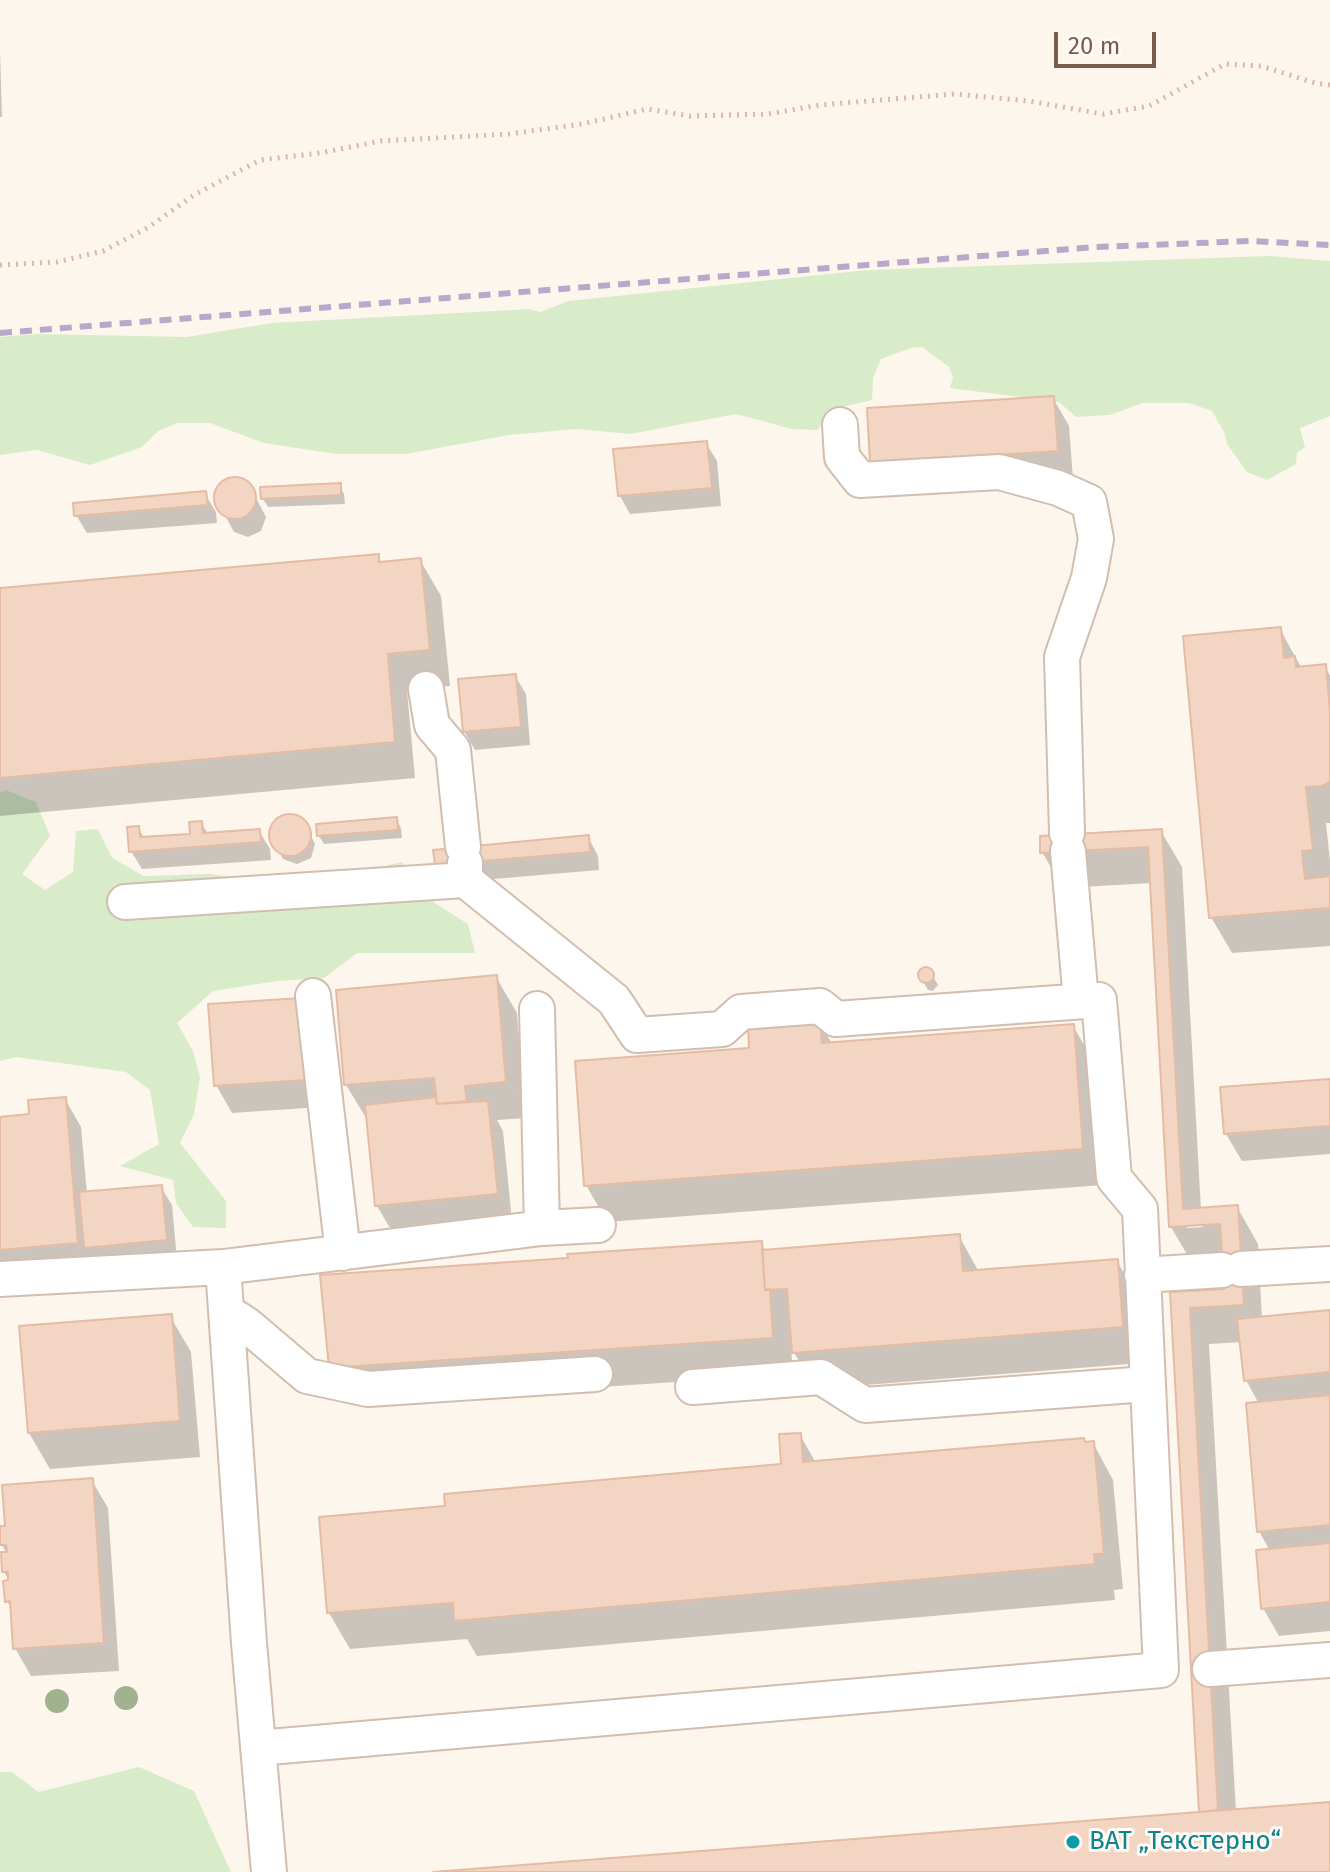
<!DOCTYPE html>
<html>
<head>
<meta charset="utf-8">
<style>
	body { margin:0 }
	#map { position:relative; width:1330px; height:1872px; overflow:hidden; background:#fdf6ec; font-family:"Fira Sans",sans-serif }
	canvas { display:block }
	.scale { position:absolute; left:1054px; top:32px; width:102px; height:36px; box-sizing:border-box; border:4px solid #7a5c4d; border-top:0; padding-left:10px; font-size:24px; line-height:28px; white-space:nowrap; color:#7a5c4d; -webkit-text-stroke:6px #fffaf3; paint-order:stroke }
</style>
</head>
<body>
<div id="map">
<canvas width="1330" height="1872"></canvas>
<div class="scale">20 m</div>
</div>
<script>
const ctx = document.querySelector('canvas').getContext('2d');
ctx.lineJoin = 'round';
function paint(path, color) { ctx.fillStyle = color; ctx.fill(path, 'evenodd'); }
const poly = rows => new Path2D(rows.map(r => 'M' + r).join(''));
function strokePath(path, color, width, dash) { ctx.strokeStyle = color; ctx.lineWidth = width; ctx.lineCap = dash ? 'butt' : 'round'; ctx.setLineDash(dash || []); ctx.stroke(path); }
function write(font, color, halo, rows, align = 'center') {
  ctx.font = font + ' "Fira Sans",sans-serif'; ctx.lineWidth = 6; ctx.setLineDash([]); ctx.textBaseline = 'middle'; ctx.strokeStyle = halo; ctx.fillStyle = color; for (const [text, x, y, turn = 0] of rows) {
    ctx.save(); ctx.translate(x, y); ctx.rotate((+turn || 0) * Math.PI / 180); ctx.textAlign = isNaN(turn) ? turn : align; if (halo) ctx.strokeText(text, 0, 0); ctx.fillText(text, 0, 0); ctx.restore();
  }
}
paint(poly([
	[1270,256,1330,261,1330,416,1300,428,1305,447,1297,453,1296,464,1267,480,1247,472,1227,444,1224,432,1212,411,1189,403,1143,403,1110,415,1076,417,1059,402,950,388,953,377,949,367,922,347,911,348,881,359,873,378,872,400,828,410,818,430,792,429,736,414,630,434,577,429,509,435,406,454,336,454,264,443,210,423,177,423,158,431,142,447,90,465,37,450,0,455,0,337,37,334,187,337,272,323,530,309,540,312,568,301,868,270],
	[6,790,36,802,50,836,22,874,45,890,73,872,76,831,98,829,112,858,144,876,210,874,282,883,362,871,402,862,430,900,468,924,475,953,357,953,324,978,277,981,213,991,177,1023,193,1051,200,1077,194,1114,180,1143,226,1201,226,1228,193,1227,176,1203,173,1180,120,1166,159,1144,150,1090,126,1072,16,1057,0,1061,0,793],
	[139,1767,194,1791,231,1872,0,1872,0,1772,12,1772,38,1792]
]), '#d8ecc9');
paint(poly([
	[0,50,2,117,0,117],
	[1053,398,1069,426,1073,479,888,490],
	[706,443,717,461,721,506,630,514,620,496],
	[234,478,248,483,266,517,261,531,248,537,234,532,216,499,221,485],
	[339,485,344,494,345,504,268,507,263,499],
	[205,494,216,512,217,523,87,533,76,515],
	[378,556,382,564,420,560,441,596,450,686,407,690,415,778,0,816,0,590],
	[1280,629,1302,669,1325,666,1330,676,1330,823,1326,823,1330,861,1330,946,1232,953,1211,917],
	[515,676,526,694,530,745,475,750,464,731],
	[289,816,303,820,315,844,311,858,297,864,283,859,271,836,276,822],
	[396,819,401,828,402,838,324,844,319,836],
	[201,823,208,834,259,831,270,849,271,860,142,869,131,851,138,828,145,839,192,835],
	[1161,831,1182,867,1201,1210,1237,1207,1258,1244,1262,1319,1330,1312,1330,1631,1279,1636,1263,1608,1270,1551,1259,1531,1259,1404,1246,1380,1242,1342,1209,1344,1236,1811,1330,1804,1330,1872,459,1872,1204,1814,1201,1811,1172,1294,1226,1291,1224,1261,1192,1263,1171,1227,1152,883,1063,888,1042,852],
	[1203,1223,1203,1227,1187,1228,1187,1224],
	[588,837,598,856,599,870,447,883,437,865],
	[925,969,930,971,938,985,933,991,928,990,920,976],
	[496,977,517,1013,525,1118,497,1120,503,1131,512,1221,393,1233,377,1206,368,1121,346,1085],
	[300,1000,321,1107,232,1113,216,1085],
	[817,1017,832,1044,1073,1026,1094,1062,1103,1185,607,1222,586,1185,751,1050],
	[1330,1081,1330,1154,1242,1161,1226,1134],
	[65,1099,81,1127,87,1194,161,1187,172,1205,177,1259,0,1279,0,1119,31,1116],
	[959,1236,979,1272,1117,1261,1137,1297,1142,1363,815,1389,791,1347,793,1374,352,1404,331,1367,570,1260,761,1243,766,1251],
	[170,1316,191,1352,200,1457,50,1469,29,1433],
	[800,1435,816,1463,1093,1443,1113,1480,1123,1589,1114,1590,1115,1600,477,1656,467,1639,350,1649,329,1613,321,1518,447,1507,784,1466],
	[92,1481,108,1508,119,1671,31,1676,15,1648,13,1611,7,1601,10,1582,4,1572,7,1554,2,1545]
]), '#0003');
const building = poly([
	[1054,396,1058,451,870,463,867,408,1054,396],
	[707,441,712,488,618,496,613,449,707,441],
	'214 498a21 21 0 1 1 42 0a21 21 0 1 1-42 0Z',
	[341,483,341,495,261,499,260,487,341,483],
	[206,491,208,505,74,516,73,503,206,491],
	[379,554,379,562,421,558,430,650,388,654,395,742,0,778,0,588,379,554],
	[1281,627,1284,658,1295,656,1296,667,1326,664,1330,711,1330,782,1322,786,1306,787,1313,850,1302,851,1305,879,1330,876,1330,908,1209,918,1183,636,1281,627],
	[516,674,521,727,463,732,458,679,516,674],
	'269 835a21 21 0 1 1 42 0a21 21 0 1 1-42 0Z',
	[397,817,398,830,317,836,316,824,397,817],
	[202,821,203,833,260,829,261,842,129,852,127,827,139,826,140,837,190,834,189,822,202,821],
	[1162,829,1183,1209,1238,1205,1244,1305,1190,1308,1218,1810,1199,1812,1170,1292,1224,1289,1220,1224,1169,1227,1148,847,1040,853,1040,836,1162,829],
	[589,835,590,852,435,865,433,850,589,835],
	'918 975a8 8 0 1 1 16 0a8 8 0 1 1-16 0Z',
	[497,975,506,1082,465,1086,467,1101,437,1104,434,1078,344,1085,336,990,497,975],
	[301,998,306,1080,214,1086,208,1004,301,998],
	[820,1020,822,1043,1074,1024,1083,1149,584,1186,575,1061,749,1048,748,1026,820,1020],
	[1330,1079,1330,1126,1224,1134,1220,1087,1330,1079],
	[66,1097,78,1243,0,1250,0,1117,29,1114,28,1100,66,1097],
	[436,1097,437,1104,488,1101,498,1194,375,1206,365,1105,436,1097],
	[162,1185,167,1240,84,1248,79,1192,162,1185],
	[960,1234,963,1271,1118,1259,1123,1327,792,1353,787,1289,765,1290,762,1250,960,1234],
	[762,1241,765,1290,770,1289,773,1338,329,1368,320,1275,568,1258,567,1254,762,1241],
	[1330,1310,1330,1372,1244,1381,1237,1319,1330,1310],
	[172,1314,180,1421,28,1433,19,1326,172,1314],
	[1330,1395,1330,1525,1257,1532,1246,1403,1330,1395],
	[801,1433,803,1462,1084,1438,1085,1442,1094,1441,1104,1554,1094,1554,1095,1564,454,1621,453,1603,327,1613,319,1517,445,1506,444,1494,781,1464,779,1434,801,1433],
	[93,1478,104,1643,13,1649,10,1601,5,1602,3,1581,8,1580,8,1572,2,1572,1,1552,7,1552,6,1545,0,1545,0,1526,5,1526,2,1485,93,1478],
	[1330,1543,1330,1602,1261,1609,1256,1550,1330,1543],
	[1330,1802,1330,1872,433,1872,1199,1812,1330,1802]
]);
paint(building, '#f3d5c3');
strokePath(building, '#e6bba3', 2);
const minor = poly([
	[840,425,842,457,860,480,999,472,1058,488,1089,502,1096,539,1089,578,1062,657,1067,833],
	[426,689,432,725,453,750,463,847],
	[1068,851,1081,1001],
	[125,902,465,880],
	[313,996,343,1253],
	[537,1009,542,1228],
	[223,1267,249,1643,269,1872],
	[1241,1269,1330,1264],
	[1142,1275,1222,1270],
	[0,1279,223,1267,542,1228,598,1225],
	[227,1312,247,1325,307,1376,368,1389,595,1374],
	[693,1387,821,1377,865,1405,1147,1384],
	[1210,1669,1330,1660],
	[258,1748,1161,1670,1140,1209,1114,1178,1099,1000,836,1019,820,1006,741,1012,722,1029,637,1035,614,1000,465,880,465,863]
]);
strokePath(minor, '#d1beb0', 38);
strokePath(poly([
	[0,265,57,262,103,251,149,227,194,195,260,160,320,153,381,141,509,134,582,124,647,109,690,116,768,114,820,105,954,94,1029,101,1103,114,1149,106,1225,64,1261,66,1315,83,1330,85]
]), '#d9b8a5', 5, [2, 6]);
strokePath(minor, '#fff', 34);
strokePath(poly([
	[0,333,1096,247,1251,241,1330,245]
]), '#b9a8c9', 6, [12, 8]);
ctx.fillStyle = '#a0b28e';
for (const [x, y] of [
	[126,1698],
	[57,1701]
]) { ctx.beginPath(); ctx.arc(x, y, 12, 0, 2 * Math.PI); ctx.fill(); }
for (const [x, y, r, color] of [
	[1073,1842,8,"#0f9aa8"]
]) { const dot = new Path2D(); dot.arc(x, y, r, 0, 2 * Math.PI); ctx.fillStyle = color; ctx.fill(dot); strokePath(dot, '#fffaf3', 3); }
write('26px', '#0d838f', '#fffaf3', [
	["ВАТ „Текстерно“",1089,1842]
], 'left');
</script>
</body>
</html>
